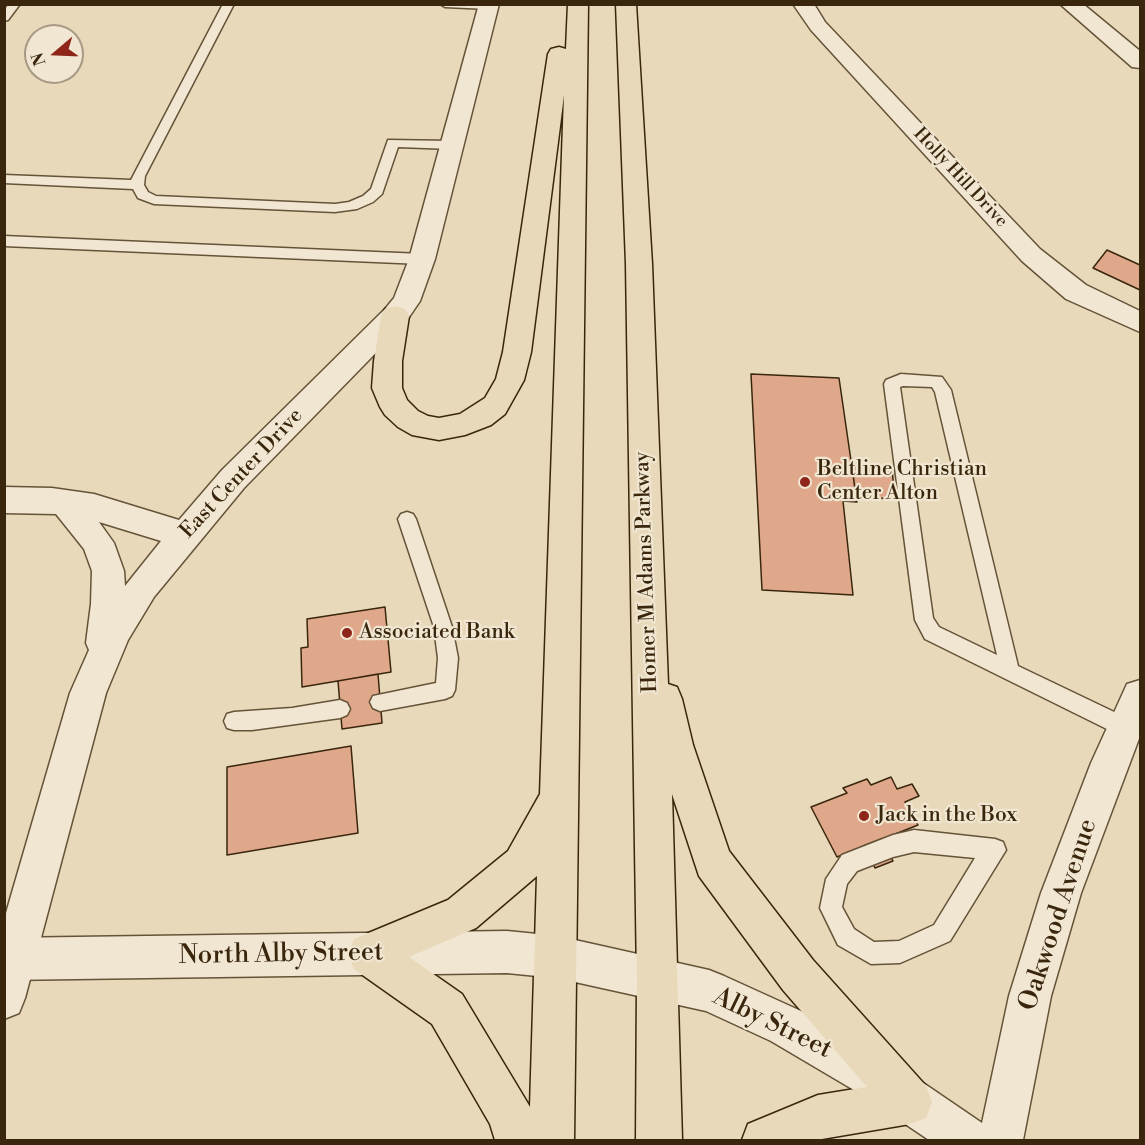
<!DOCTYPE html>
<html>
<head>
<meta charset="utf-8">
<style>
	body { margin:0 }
	#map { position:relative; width:1145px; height:1145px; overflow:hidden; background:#e8d9ba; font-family:"Libre Bodoni",serif }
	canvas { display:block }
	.frame { position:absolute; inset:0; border:6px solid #39260c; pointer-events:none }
	.north { position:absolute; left:24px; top:24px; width:60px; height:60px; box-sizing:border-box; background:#f0e6d2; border:2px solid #a79983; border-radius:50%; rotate:251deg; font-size:16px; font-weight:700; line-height:24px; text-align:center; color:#39260c }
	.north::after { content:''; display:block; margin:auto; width:21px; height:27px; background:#8f2418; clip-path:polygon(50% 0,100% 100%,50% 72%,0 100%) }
</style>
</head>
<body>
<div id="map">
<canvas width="1145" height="1145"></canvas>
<div class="frame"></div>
<div class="north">N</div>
</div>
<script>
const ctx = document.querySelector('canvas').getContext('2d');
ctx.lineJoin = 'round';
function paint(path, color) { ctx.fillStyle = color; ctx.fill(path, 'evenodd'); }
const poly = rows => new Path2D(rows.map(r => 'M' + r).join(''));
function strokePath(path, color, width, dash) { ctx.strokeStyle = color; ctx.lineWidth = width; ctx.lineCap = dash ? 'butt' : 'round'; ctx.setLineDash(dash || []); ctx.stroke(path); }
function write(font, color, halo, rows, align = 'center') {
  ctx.font = font + ' "Libre Bodoni",serif'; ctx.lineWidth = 4.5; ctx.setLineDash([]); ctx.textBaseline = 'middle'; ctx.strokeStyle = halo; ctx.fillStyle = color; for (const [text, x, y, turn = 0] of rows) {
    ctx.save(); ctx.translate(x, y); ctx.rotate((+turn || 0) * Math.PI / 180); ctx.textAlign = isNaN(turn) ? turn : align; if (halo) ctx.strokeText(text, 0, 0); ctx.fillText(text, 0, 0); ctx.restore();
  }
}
const building = poly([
	[1107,250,1140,265,1140,290,1093,268,1107,250],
	[751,374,839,378,857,502,843,501,853,595,762,590,751,374],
	[852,467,892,469,895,499,856,497,852,467],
	[385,607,391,672,302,687,301,648,308,647,307,619,385,607],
	[378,674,382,723,342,729,338,681,378,674],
	[351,746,358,833,227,855,227,767,351,746],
	[891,777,897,789,912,784,919,796,905,802,918,825,837,857,811,807,847,793,843,788,867,779,871,785,891,777],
	[881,839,893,861,875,868,863,846,881,839]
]);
paint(building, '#e0a88b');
strokePath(building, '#39260c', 1.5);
const service = poly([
	[9,4,20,4,8,20,4,21,4,10,9,4],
	[223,4,234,4,145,176,144,185,148,192,156,196,335,204,349,202,363,196,371,189,388,140,452,141,458,145,452,149,398,147,382,194,373,202,357,209,335,212,154,204,138,198,133,189,4,183,4,175,131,180,223,4],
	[440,4,494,4,495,6,489,9,445,7,440,4],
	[4,236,422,254,429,259,422,264,4,246,4,236],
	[901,374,942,377,951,390,1018,666,1133,721,1136,728,1133,735,1126,737,1119,735,925,639,915,620,884,384,886,380,901,374],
	[903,386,932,387,935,392,997,655,939,627,933,618,900,387,903,386],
	[407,512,413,514,416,519,452,627,458,658,455,690,452,696,445,699,380,711,373,708,370,702,373,696,436,683,438,658,434,627,398,519,401,514,407,512],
	[340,700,347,703,350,709,347,715,340,718,252,730,234,730,227,728,224,721,227,714,234,712,292,708,340,700],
	[914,830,995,839,1003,842,1006,850,950,941,900,963,871,964,838,945,820,908,826,879,842,855,893,835,914,830],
	[914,852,975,858,934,925,899,941,874,942,854,929,842,907,847,884,857,871,893,857,914,852]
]);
const minor = poly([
	[479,4,499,4,435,259,420,301,405,323,244,488,154,597,128,640,106,693,25,998,19,1013,4,1019,4,920,70,693,89,650,86,643,91,604,92,571,84,549,56,514,4,513,4,487,52,488,94,494,179,520,222,470,385,309,394,298,409,259,479,4],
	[99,522,161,541,125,586,124,571,114,543,99,522],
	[793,4,814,4,825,22,1040,249,1086,285,1140,311,1140,332,1066,299,1022,261,811,30,793,4],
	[1060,4,1083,4,1140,51,1140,68,1132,67,1060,4]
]);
const tertiary = poly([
	[1140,680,1140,736,1081,893,1051,996,1023,1140,929,1140,859,1093,771,1041,706,1011,557,978,507,973,4,980,4,938,507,931,557,936,709,970,724,976,801,1011,891,1061,982,1123,1009,996,1041,893,1091,763,1127,684,1140,680]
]);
const primary = poly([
	[568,4,588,4,574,1140,495,1140,490,1124,432,1024,354,969,348,954,354,939,448,900,508,851,540,794,564,95,531,352,524,380,505,414,491,425,465,435,439,440,412,435,398,427,385,415,380,407,372,388,374,361,381,316,385,309,395,306,405,309,409,316,402,361,402,388,407,400,418,411,428,416,439,418,460,414,485,398,496,379,503,352,548,54,551,49,559,47,566,49,568,4],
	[537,876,530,1107,462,994,409,957,476,928,537,876],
	[616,4,636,4,652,264,668,684,677,687,682,699,693,745,729,851,813,960,926,1086,932,1102,926,1118,910,1124,816,1140,742,1140,748,1124,818,1095,867,1087,783,990,699,876,672,794,682,1140,636,1140,637,979,626,264,616,4]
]);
strokePath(service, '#655338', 3);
strokePath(minor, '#655338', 3);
strokePath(tertiary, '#655338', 3);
strokePath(primary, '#39260c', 3);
paint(service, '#f0e6d2');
paint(minor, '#f0e6d2');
paint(tertiary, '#f0e6d2');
paint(primary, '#e8d9ba');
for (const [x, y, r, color] of [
	[805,482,6,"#8f2418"],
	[347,633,6,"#8f2418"],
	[864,816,6,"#8f2418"]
]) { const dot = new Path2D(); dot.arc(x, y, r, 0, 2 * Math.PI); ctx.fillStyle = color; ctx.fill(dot); strokePath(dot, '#f0e6d2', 2); }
write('18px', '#39260c', '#f0e6d2', [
	["Holly Hill Drive",960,178,47]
]);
write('21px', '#39260c', '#f0e6d2', [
	["Beltline Christian",817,470],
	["Center Alton",817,494],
	["Associated Bank",359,633],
	["Jack in the Box",876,816]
], 'left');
write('21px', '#39260c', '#f0e6d2', [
	["East Center Drive",242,474,-47],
	["Homer M Adams Parkway",647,572,-92]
]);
write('26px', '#39260c', '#f0e6d2', [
	["Oakwood Avenue",1059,915,-72],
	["North Alby Street",281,955,-1],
	["Alby Street",772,1024,26]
]);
</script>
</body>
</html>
